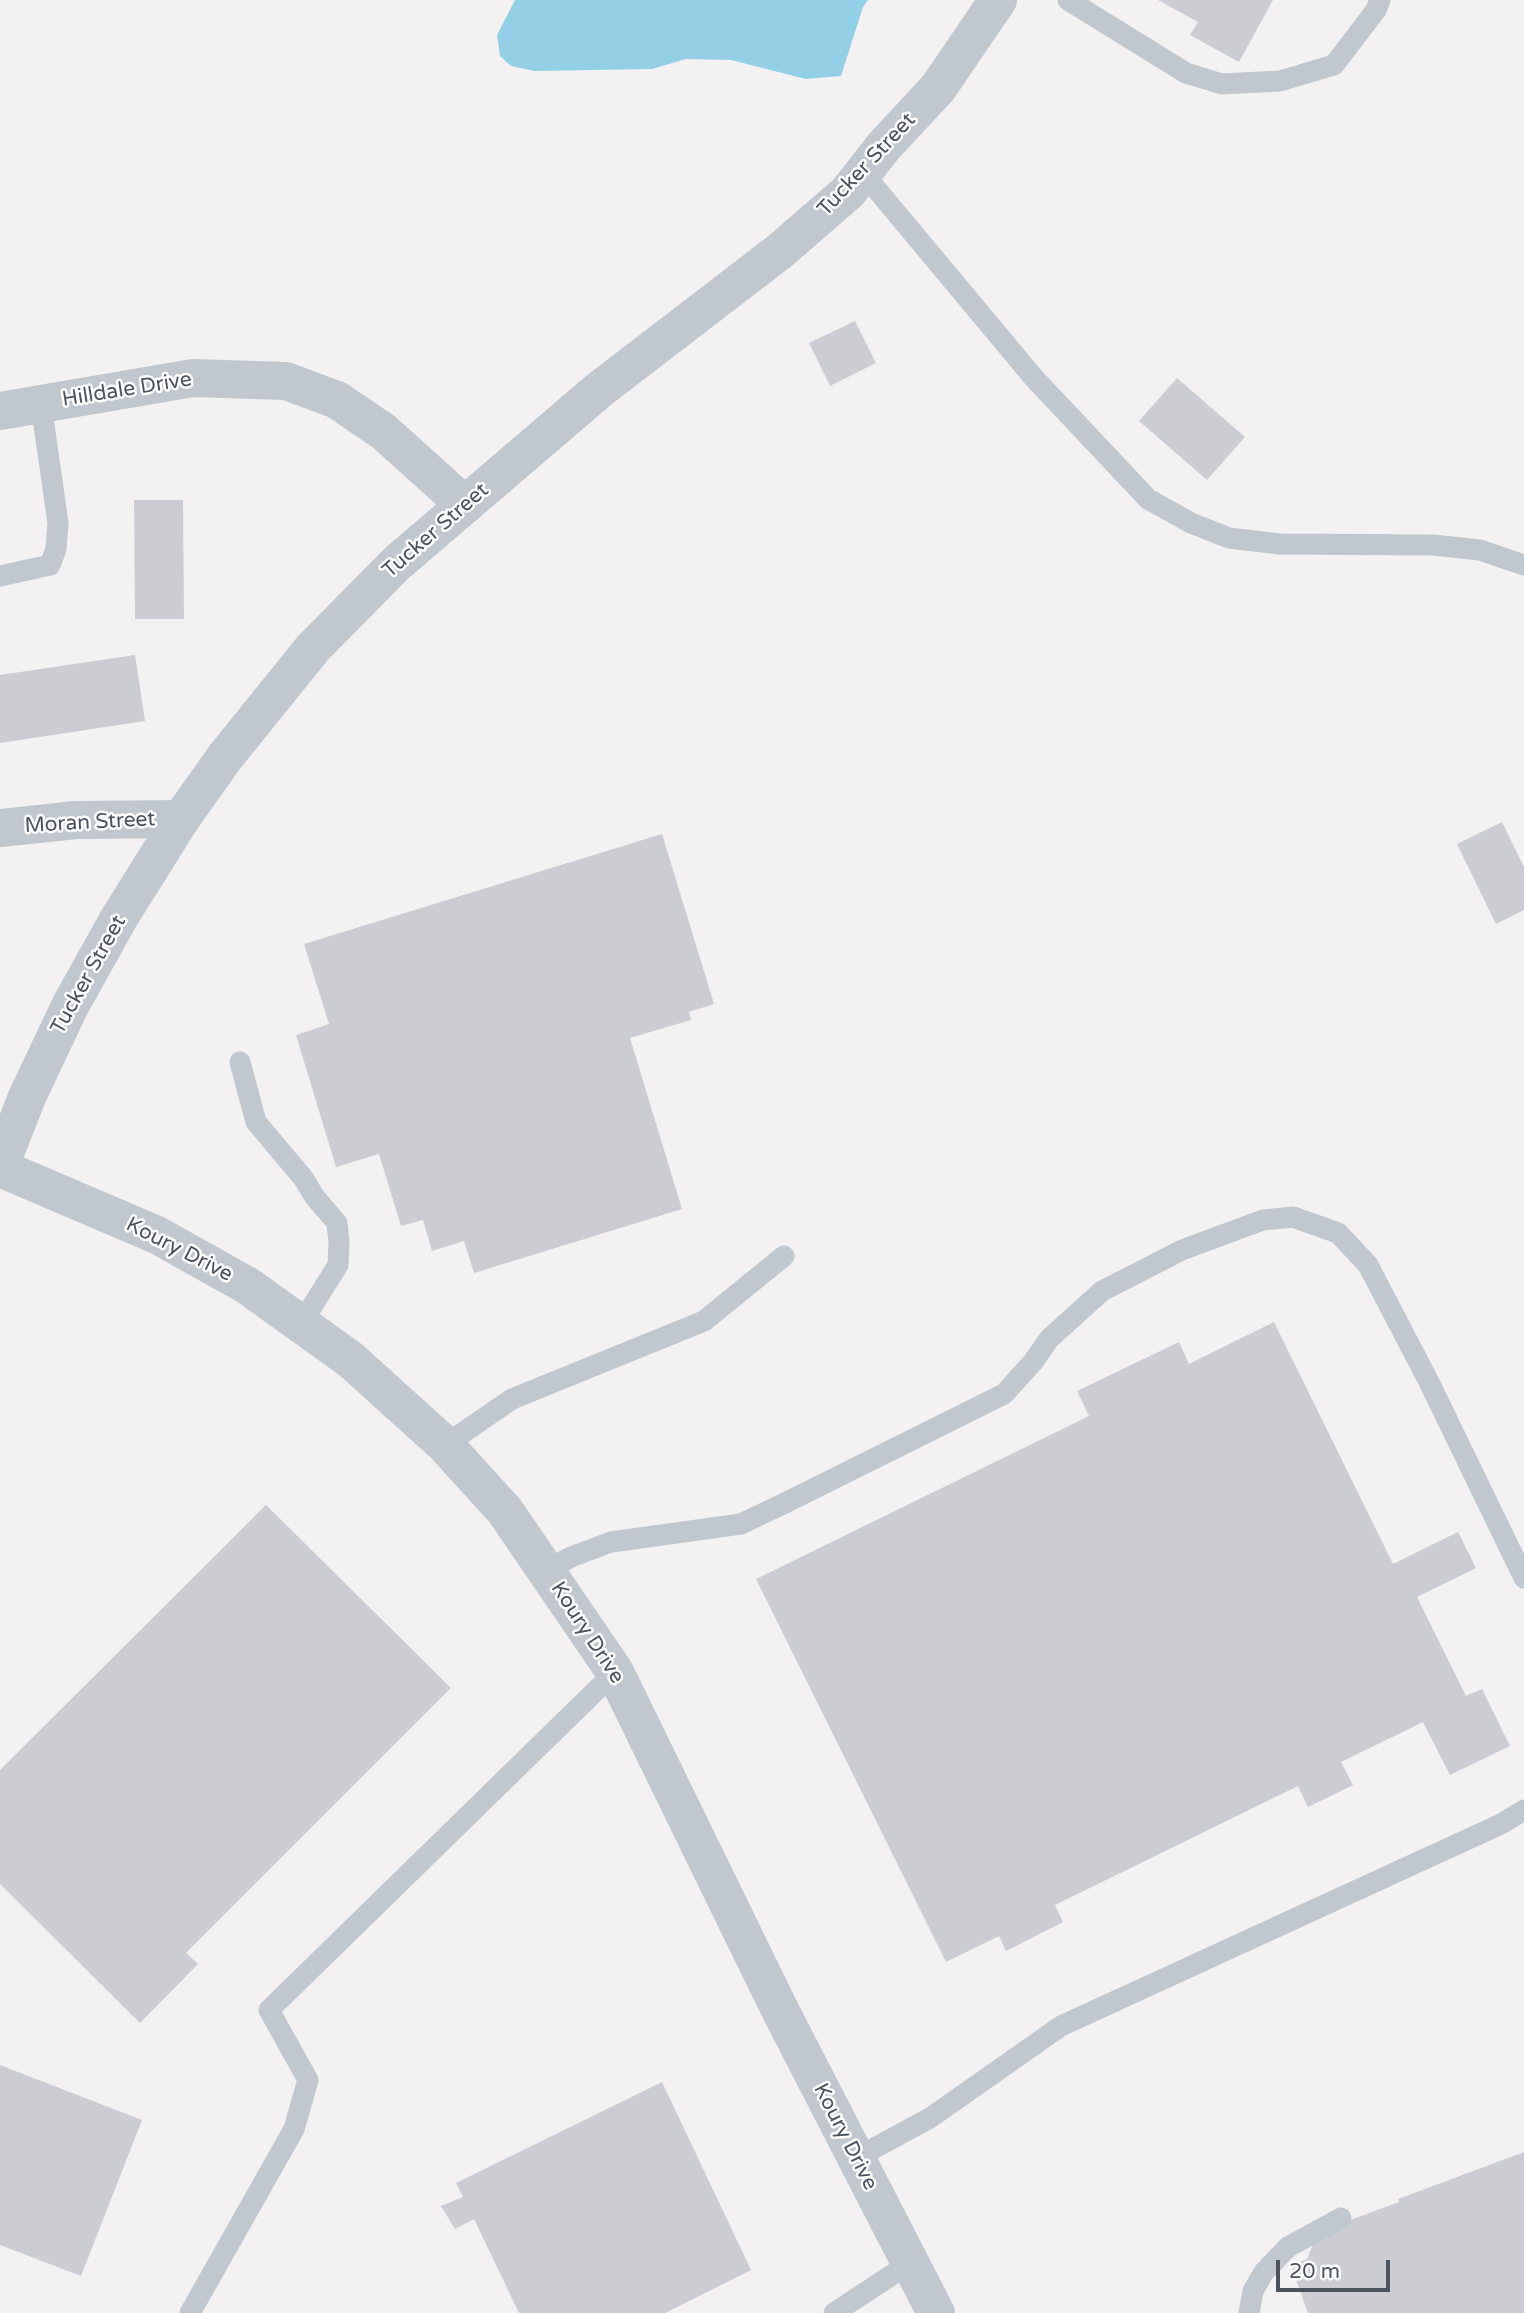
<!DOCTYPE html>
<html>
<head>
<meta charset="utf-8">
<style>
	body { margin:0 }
	#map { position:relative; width:1524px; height:2313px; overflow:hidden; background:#f3f1f1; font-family:"Varela Round",sans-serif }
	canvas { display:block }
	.scale { position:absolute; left:1276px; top:2260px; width:114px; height:32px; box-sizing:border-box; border:4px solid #4a535e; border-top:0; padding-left:9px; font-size:21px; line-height:24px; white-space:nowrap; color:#4a535e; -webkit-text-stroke:5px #fff; paint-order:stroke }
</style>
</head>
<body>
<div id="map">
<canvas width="1524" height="2313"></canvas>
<div class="scale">20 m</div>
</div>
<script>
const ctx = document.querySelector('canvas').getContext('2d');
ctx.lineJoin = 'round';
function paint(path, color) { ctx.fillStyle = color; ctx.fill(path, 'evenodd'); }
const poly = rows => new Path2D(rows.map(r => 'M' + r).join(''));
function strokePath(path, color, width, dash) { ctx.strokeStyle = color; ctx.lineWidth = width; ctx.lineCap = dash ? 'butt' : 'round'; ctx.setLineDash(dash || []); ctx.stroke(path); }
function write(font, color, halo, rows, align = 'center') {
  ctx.font = font + ' "Varela Round",sans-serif'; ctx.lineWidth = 5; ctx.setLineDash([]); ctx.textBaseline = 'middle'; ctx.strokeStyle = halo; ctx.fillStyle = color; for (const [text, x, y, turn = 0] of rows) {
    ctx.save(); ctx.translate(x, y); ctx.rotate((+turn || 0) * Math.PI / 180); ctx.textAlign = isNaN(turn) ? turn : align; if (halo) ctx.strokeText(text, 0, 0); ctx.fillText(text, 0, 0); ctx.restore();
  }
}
paint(poly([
	[515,0,868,0,863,7,841,76,806,79,731,60,686,59,652,69,535,71,511,66,500,56,497,35]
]), '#93d0e8');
paint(poly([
	[1158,0,1273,0,1239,62,1190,35,1198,22],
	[855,321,876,363,830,386,809,343],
	[1177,378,1245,437,1207,480,1139,421],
	[134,500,183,500,184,619,135,619],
	[135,655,145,721,0,743,0,675],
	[1502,822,1524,867,1524,910,1496,924,1457,844],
	[662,834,714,1004,689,1012,691,1020,630,1038,682,1209,474,1273,464,1241,432,1251,423,1220,401,1226,379,1154,336,1167,296,1035,329,1024,304,944],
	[1274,1322,1393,1564,1458,1532,1476,1568,1417,1597,1466,1696,1482,1689,1510,1746,1450,1775,1423,1722,1341,1762,1353,1785,1308,1807,1298,1786,1055,1905,1063,1922,1006,1951,999,1936,946,1962,756,1579,1089,1416,1077,1391,1179,1342,1189,1364],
	[266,1505,451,1688,186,1953,198,1964,140,2023,0,1884,0,1770],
	[0,2065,142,2120,81,2276,0,2245],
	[662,2082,751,2270,665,2313,519,2313,474,2219,455,2229,441,2206,463,2197,456,2183],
	[1524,2152,1524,2313,1308,2313,1291,2266,1307,2259,1318,2232,1399,2202,1398,2199]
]), '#cbcdd3');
strokePath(poly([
	[1068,0,1186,73,1222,84,1280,81,1334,65,1376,10,1380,0],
	[863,173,1034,378,1148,499,1191,523,1229,538,1280,544,1433,545,1480,550,1524,565],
	[0,576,50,565,56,549,58,523,41,404],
	[240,1062,256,1122,304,1179,314,1196,337,1223,339,1242,338,1265,301,1324],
	[445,1445,512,1399,704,1321,784,1256],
	[546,1571,571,1557,611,1542,741,1524,787,1502,1004,1394,1033,1362,1049,1339,1102,1291,1182,1250,1263,1220,1293,1217,1338,1233,1368,1265,1429,1382,1524,1578],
	[856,2158,930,2118,1061,2026,1501,1824,1524,1810],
	[190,2313,294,2129,308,2080,269,2010,615,1672],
	[834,2313,910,2263],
	[1249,2313,1253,2291,1264,2272,1288,2247,1341,2218]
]), '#c0c7cf', 21);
strokePath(poly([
	[0,411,193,378,286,381,337,400,384,432,465,505],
	[0,828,76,820,181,819],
	[0,1168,157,1235,248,1286,351,1360,445,1445,505,1511,615,1672,779,2008,936,2313]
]), '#c0c7cf', 38);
strokePath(poly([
	[0,1166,27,1097,70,1006,119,918,181,819,225,757,313,648,397,563,599,390,780,251,848,192,884,146,938,88,998,0]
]), '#c0c7cf', 38);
write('21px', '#4a535e', '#fff', [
	["Tucker Street",867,165,-47],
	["Hilldale Drive",127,390,-9],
	["Tucker Street",436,531,-41],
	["Moran Street",90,823,-3],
	["Tucker Street",89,975,-61],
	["Koury Drive",179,1250,27],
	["Koury Drive",587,1633,57],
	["Koury Drive",845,2137,63]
]);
</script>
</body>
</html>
